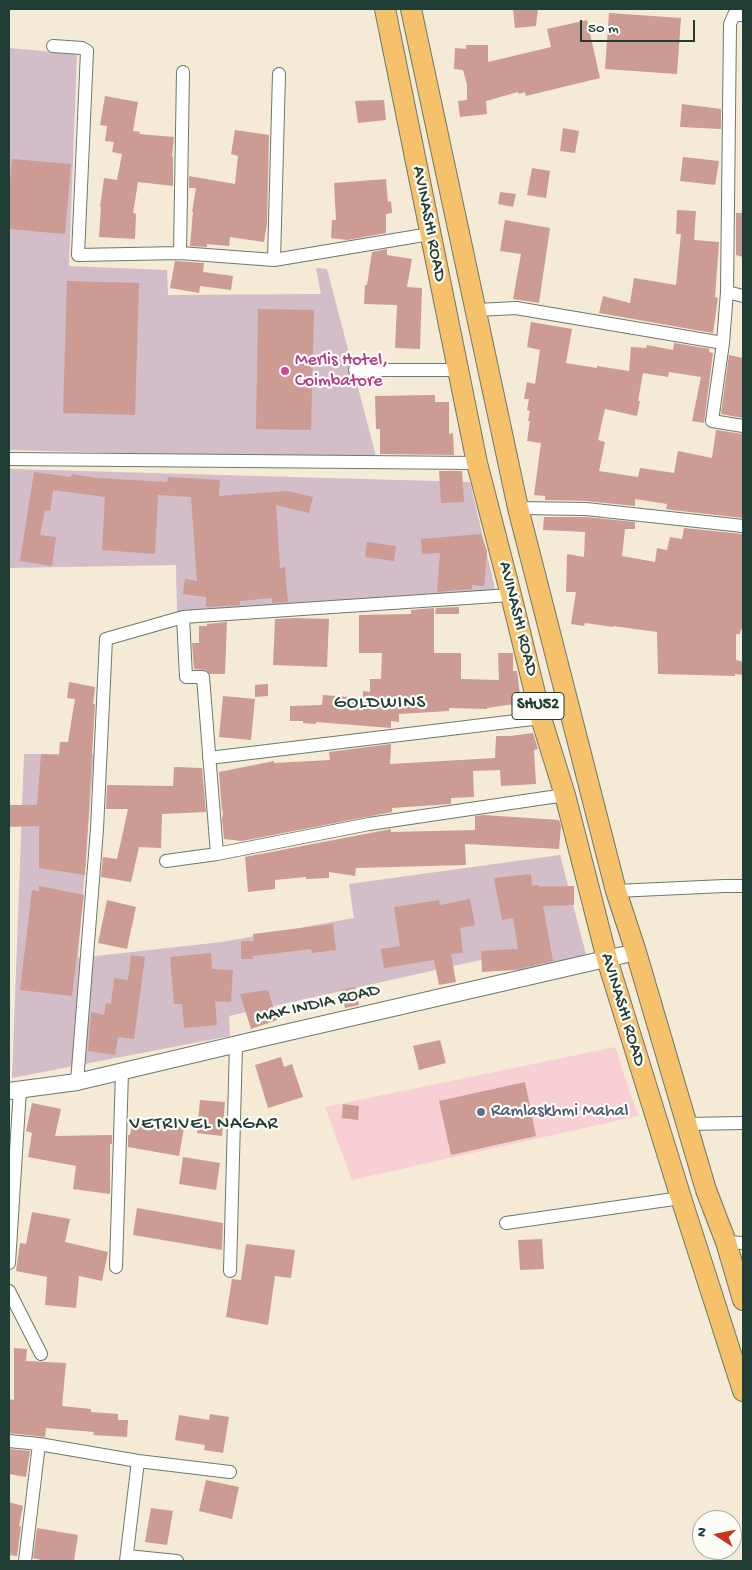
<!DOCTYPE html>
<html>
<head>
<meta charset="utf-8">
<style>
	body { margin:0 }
	#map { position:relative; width:752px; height:1570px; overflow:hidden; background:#f5ead5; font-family:"Gochi Hand",sans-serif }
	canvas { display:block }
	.frame { position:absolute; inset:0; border:10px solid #1f3d34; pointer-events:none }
	.north { position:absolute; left:692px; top:1510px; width:50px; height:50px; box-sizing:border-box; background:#fdfcf7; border:1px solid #a4b0a9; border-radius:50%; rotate:281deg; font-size:14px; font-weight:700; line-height:20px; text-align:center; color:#1f3d34 }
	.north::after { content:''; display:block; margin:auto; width:18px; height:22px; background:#c8321e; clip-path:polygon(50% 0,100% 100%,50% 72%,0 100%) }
	.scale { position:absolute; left:580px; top:20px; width:115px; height:22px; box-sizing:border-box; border:2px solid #1f3d34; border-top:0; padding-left:6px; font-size:15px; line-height:18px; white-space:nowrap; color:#1f3d34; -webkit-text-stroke:4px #fdfcf7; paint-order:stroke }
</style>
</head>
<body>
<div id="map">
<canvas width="752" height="1570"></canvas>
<div class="frame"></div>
<div class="north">N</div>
<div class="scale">50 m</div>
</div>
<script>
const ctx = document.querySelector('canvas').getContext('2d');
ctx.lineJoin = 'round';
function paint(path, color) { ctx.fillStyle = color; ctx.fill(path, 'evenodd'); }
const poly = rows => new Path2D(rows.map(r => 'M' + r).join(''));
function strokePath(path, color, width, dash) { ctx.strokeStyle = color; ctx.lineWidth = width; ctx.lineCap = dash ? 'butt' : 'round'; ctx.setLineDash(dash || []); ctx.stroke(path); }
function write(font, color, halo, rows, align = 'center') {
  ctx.font = font + ' "Gochi Hand",sans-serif'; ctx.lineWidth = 4.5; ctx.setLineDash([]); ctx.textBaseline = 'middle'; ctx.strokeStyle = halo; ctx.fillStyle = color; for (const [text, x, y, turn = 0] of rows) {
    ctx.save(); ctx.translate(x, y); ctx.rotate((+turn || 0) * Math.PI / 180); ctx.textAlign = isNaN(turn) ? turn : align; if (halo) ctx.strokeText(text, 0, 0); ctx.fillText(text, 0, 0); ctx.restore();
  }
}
paint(poly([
	[615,1047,638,1116,352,1180,325,1107]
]), '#f7cfd4');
paint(poly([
	[9,48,77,54,69,266,167,270,168,295,321,294,316,268,327,269,377,460,9,450],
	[9,469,470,482,496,593,177,612,176,565,9,568],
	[24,754,94,754,78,958,222,942,354,918,349,884,560,855,587,958,517,973,512,953,229,1016,230,1036,12,1078]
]), '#d2bdc8');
paint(poly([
	[513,9,538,9,536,26,515,28],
	[609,13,681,18,677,74,605,69],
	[587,20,600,78,526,96,525,92,519,94,518,92,486,101,487,114,460,117,458,101,467,100,467,85,463,70,454,69,455,48,466,49,466,45,488,45,488,62,551,47,547,29],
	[105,96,138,102,133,131,140,132,139,134,174,137,172,156,173,157,173,186,138,182,133,213,136,214,135,239,99,237,101,207,100,207,104,178,117,180,122,154,112,152,114,142,105,141,107,126,100,125],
	[384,100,386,120,358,123,355,101],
	[682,104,721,109,721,129,680,127],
	[563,128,579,131,575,153,560,151],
	[235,130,269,135,267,223,264,242,230,237,229,246,207,244,207,247,190,246,193,212,192,212,196,188,189,188,189,176,235,184,238,156,231,154],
	[683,157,719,161,715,185,680,181],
	[12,159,71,164,65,234,9,229,9,192],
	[532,168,550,171,546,198,527,195],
	[386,179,388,202,391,201,392,213,386,214,386,233,347,240,331,238,332,220,336,220,334,183],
	[500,192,516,194,513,207,498,204],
	[677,210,696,211,694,240,719,242,715,297,718,298,713,333,599,313,603,296,630,303,634,278,676,285,681,234,676,234],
	[736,213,743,213,743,257,736,255],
	[505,220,550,228,539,303,513,299,521,254,500,251],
	[387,249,387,255,412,259,407,287,422,288,420,349,395,348,397,305,364,304,365,285,367,285,372,252],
	[175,261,204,263,203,272,233,276,231,290,200,286,199,293,170,288],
	[67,281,139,283,135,415,63,413],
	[258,309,314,310,311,430,256,429],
	[531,322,572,329,566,363,597,368,597,366,629,371,631,347,646,348,647,345,673,350,674,343,710,349,709,352,713,353,704,423,692,421,701,377,669,372,668,377,643,373,638,401,640,401,637,416,605,409,598,440,605,442,599,471,638,477,640,468,674,473,678,451,712,458,716,430,743,434,743,518,672,510,666,509,667,504,635,499,635,506,586,501,545,500,545,496,534,495,541,443,527,441,530,421,528,421,530,411,527,410,529,399,524,399,527,382,535,384,540,350,527,347],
	[729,355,743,358,743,418,721,414],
	[435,395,435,402,449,402,449,434,453,433,454,455,380,454,380,429,376,429,375,396],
	[439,471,462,471,464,502,441,503],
	[34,472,71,477,72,474,97,478,167,482,168,477,220,480,219,496,287,491,313,497,309,513,276,505,280,568,285,567,288,602,272,603,272,598,240,601,240,605,206,607,206,597,183,594,185,579,197,581,191,497,158,495,155,554,102,550,105,497,53,490,50,511,45,510,40,535,56,537,52,566,20,561],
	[544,517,586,517,635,522,635,529,625,529,622,556,655,562,657,548,667,550,670,537,682,539,684,528,743,534,743,630,741,629,740,634,736,634,736,660,743,662,743,675,735,674,735,676,658,674,657,632,613,626,613,627,585,623,584,626,571,624,576,592,566,592,567,554,584,557,585,532,543,530],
	[481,534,487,551,484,586,472,585,472,589,437,592,440,553,422,554,421,539],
	[367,542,396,546,394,561,365,557],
	[459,607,459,614,435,614,436,608],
	[434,608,434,653,461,653,461,679,499,680,498,653,513,653,513,671,517,671,521,703,487,708,487,709,449,708,449,711,399,714,399,722,391,721,391,728,316,722,316,724,303,723,303,721,290,721,290,706,322,705,323,695,363,698,363,691,370,692,370,679,381,679,382,653,359,653,359,615,411,614,411,610],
	[295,618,329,619,327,667,273,665,275,619],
	[227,622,225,674,210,674,206,670,194,669,192,643,199,643,199,626,207,626,207,624],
	[69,682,95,687,93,704,95,704,85,875,39,868,39,826,9,827,9,805,37,805,41,754,59,755,60,742,68,742,75,699,67,698],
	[268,684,268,696,255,697,255,685],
	[223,696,255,699,251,740,219,737],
	[533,733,538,749,534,750,536,784,501,786,500,770,473,771,474,797,451,798,451,804,392,808,392,812,242,841,224,839,222,820,223,811,222,811,219,772,274,761,274,763,330,760,329,752,391,744,390,764,495,758,496,736,510,736],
	[174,767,202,768,206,812,162,814,161,848,139,847,131,882,101,877,103,857,117,859,128,809,106,809,107,785,173,786],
	[483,815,559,820,561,826,559,849,465,844,466,865,356,868,355,876,329,872,329,878,306,879,306,877,275,880,275,889,248,892,245,857,391,829,391,832,475,830,475,816],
	[531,874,532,886,539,885,539,887,574,886,574,905,543,906,553,961,514,970,482,972,481,951,518,949,513,918,502,920,494,878],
	[39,886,84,895,72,996,20,990,32,890,39,891],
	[470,899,475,925,460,928,463,953,451,954,456,982,439,985,434,960,384,968,381,949,400,946,394,907,439,900,440,905],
	[107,900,136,907,127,949,98,943],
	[333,924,336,950,312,953,311,949,253,956,253,959,241,959,241,941,254,941,253,934],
	[211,953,212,969,233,970,231,1002,215,1001,217,1025,184,1028,182,1004,174,1004,170,957],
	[131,955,145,957,134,1039,118,1037,115,1055,88,1051,91,1012,104,1015,106,1003,111,1004,114,978,128,980],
	[355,987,359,1005,345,1008,341,990],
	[268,990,277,1020,251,1029,240,994],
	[440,1040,446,1063,419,1070,413,1046],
	[281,1057,284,1067,292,1064,303,1097,268,1108,255,1065],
	[525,1082,536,1136,451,1155,439,1101],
	[200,1100,225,1102,222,1136,197,1133],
	[32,1103,61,1109,55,1136,112,1135,112,1144,110,1144,110,1194,73,1189,76,1166,28,1157,32,1133,26,1131],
	[343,1104,359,1106,358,1120,342,1118],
	[133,1119,184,1128,179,1156,128,1147,128,1135,130,1135],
	[183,1157,220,1163,216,1190,179,1184],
	[137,1208,223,1223,222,1250,133,1235],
	[32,1212,70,1219,65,1242,108,1252,102,1281,79,1276,76,1308,45,1305,47,1277,16,1271,20,1243,26,1244],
	[542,1239,544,1269,520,1270,518,1240],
	[246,1244,295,1250,291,1278,275,1276,268,1325,226,1317,232,1279,241,1280],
	[14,1348,27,1349,26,1361,66,1363,62,1406,91,1409,91,1412,118,1414,118,1420,128,1420,127,1437,93,1435,94,1432,46,1428,45,1437,9,1433,9,1399,14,1400],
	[210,1414,229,1417,223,1453,204,1450,205,1445,175,1440,179,1415,209,1420],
	[9,1449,30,1451,26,1477,9,1474],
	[206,1480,239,1487,232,1519,199,1511],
	[9,1502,23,1506,19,1526,21,1526,17,1556,9,1555],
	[151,1508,173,1511,167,1545,145,1542],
	[37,1528,78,1535,74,1561,41,1561,41,1560,33,1558]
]), '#cc9b93');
const minor = poly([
	[53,46,82,48,87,51,78,255,180,253,274,260,430,234],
	[180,253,183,72],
	[274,260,279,74],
	[727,292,743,296],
	[477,310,516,308,723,343,727,292,730,24,734,15,743,15],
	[723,343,712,421,743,426],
	[355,370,458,370],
	[9,459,477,463],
	[518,508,586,509,743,526],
	[183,617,186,677,203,677,217,854],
	[209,758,541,718],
	[166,861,217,854,369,824,565,795],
	[616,891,724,886,743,886],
	[77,1082,97,829,106,639,183,617,511,595],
	[687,1124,743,1123],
	[506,1223,681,1198],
	[726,1242,743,1243],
	[9,1263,20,1089],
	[116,1267,122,1072],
	[230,1271,236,1044],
	[9,1291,41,1354],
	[9,1441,39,1444,138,1461,230,1472],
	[127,1556,177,1561],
	[25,1561,39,1444],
	[126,1561,138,1461]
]);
const tertiary = poly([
	[9,1091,77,1082,263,1038,636,952]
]);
const primary = poly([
	[385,9,477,463,511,595,541,718,565,795,607,959,681,1198,743,1391],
	[411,9,518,508,616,891,636,952,706,1190,726,1242,743,1300]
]);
strokePath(minor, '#6a7a6c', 14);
strokePath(tertiary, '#6a7a6c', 18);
strokePath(primary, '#6a7a6c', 22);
strokePath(minor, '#fff', 12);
strokePath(tertiary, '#fff', 16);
strokePath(primary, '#f5c16b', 20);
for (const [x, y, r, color] of [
	[285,371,5,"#d1479c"],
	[481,1112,5,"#5c6f8a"]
]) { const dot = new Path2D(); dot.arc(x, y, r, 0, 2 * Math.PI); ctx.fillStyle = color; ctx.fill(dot); strokePath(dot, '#fdfcf7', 2); }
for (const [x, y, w] of [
	[538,706,52]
]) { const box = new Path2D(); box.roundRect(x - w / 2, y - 13.5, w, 27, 4); ctx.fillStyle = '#fdfcf7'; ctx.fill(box); strokePath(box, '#1f3d34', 1); }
write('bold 16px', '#1f3d34', null, [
	["SHU52",538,706]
]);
write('18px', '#1f3d34', '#fdfcf7', [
	["AVINASHI ROAD",428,224,79],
	["AVINASHI ROAD",517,619,76],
	["MAK INDIA ROAD",318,1005,-13],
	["AVINASHI ROAD",622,1010,73]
]);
write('18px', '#b23c85', '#fdfcf7', [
	["Merlis Hotel,",295,361],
	["Coimbatore",295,382]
], 'left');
write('18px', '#4e5e75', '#fdfcf7', [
	["Ramlaskhmi Mahal",491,1112]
], 'left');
ctx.letterSpacing = '1px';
write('19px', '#1f3d34', '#fdfcf7', [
	["GOLDWINS",380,704],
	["VETRIVEL NAGAR",204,1125]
]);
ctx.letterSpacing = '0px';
</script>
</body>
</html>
